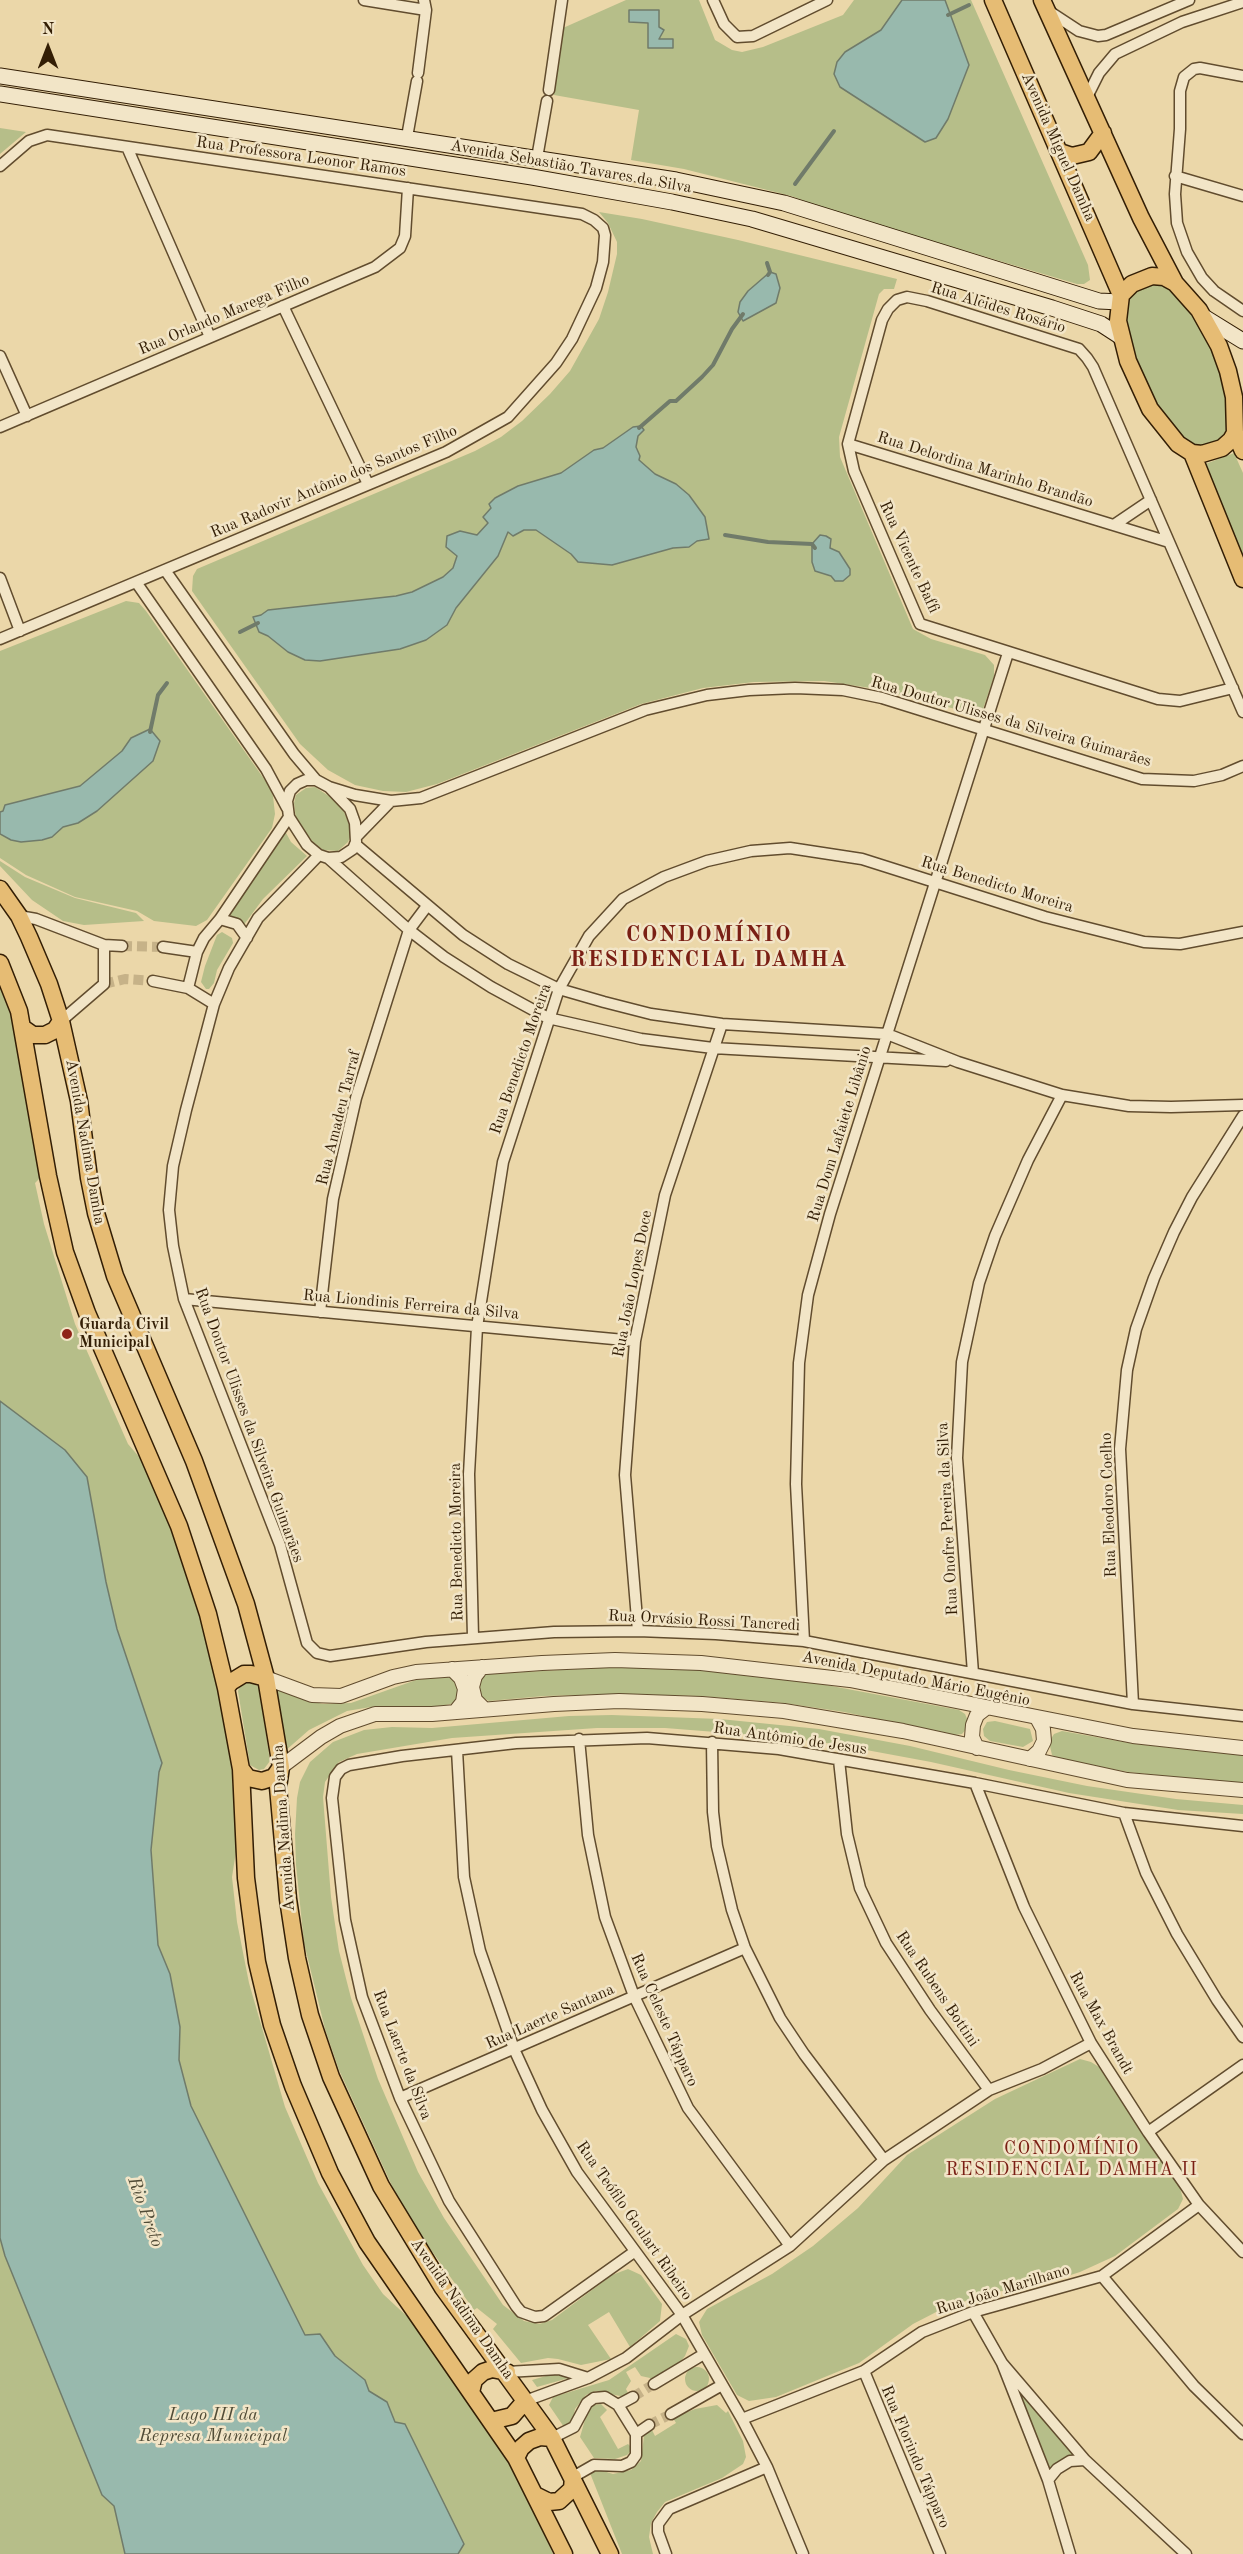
<!DOCTYPE html>
<html>
<head>
<meta charset="utf-8">
<style>
	body { margin:0 }
	#map { position:relative; width:1243px; height:2554px; overflow:hidden; background:#ebd7a9; font-family:"Old Standard TT",serif }
	canvas { display:block }
	.north { position:absolute; left:18px; top:18px; width:60px; height:60px; -webkit-text-stroke:4px #f2e5c7; paint-order:stroke; rotate:0deg; font-size:16px; font-weight:700; line-height:24px; text-align:center; color:#331e05 }
	.north::after { content:''; display:block; margin:auto; width:21px; height:27px; background:#331e05; clip-path:polygon(50% 0,100% 100%,50% 72%,0 100%) }
</style>
</head>
<body>
<div id="map">
<canvas width="1243" height="2554"></canvas>
<div class="north">N</div>
</div>
<script>
const ctx = document.querySelector('canvas').getContext('2d');
ctx.lineJoin = 'round';
function paint(path, color) { ctx.fillStyle = color; ctx.fill(path, 'evenodd'); }
const poly = rows => new Path2D(rows.map(r => 'M' + r).join(''));
function strokePath(path, color, width, dash) { ctx.strokeStyle = color; ctx.lineWidth = width; ctx.lineCap = dash ? 'butt' : 'round'; ctx.setLineDash(dash || []); ctx.stroke(path); }
function write(font, color, halo, rows, align = 'center') {
  ctx.font = font + ' "Old Standard TT",serif'; ctx.lineWidth = 5; ctx.setLineDash([]); ctx.textBaseline = 'middle'; ctx.strokeStyle = halo; ctx.fillStyle = color; for (const [text, x, y, turn = 0] of rows) {
    ctx.save(); ctx.translate(x, y); ctx.rotate((+turn || 0) * Math.PI / 180); ctx.textAlign = isNaN(turn) ? turn : align; if (halo) ctx.strokeText(text, 0, 0); ctx.fillText(text, 0, 0); ctx.restore();
  }
}
paint(poly([
	[626,0,699,0,715,40,732,50,742,52,763,47,843,15,854,0,971,0,1088,265,1090,280,1084,284,1077,284,838,213,791,196,684,169,631,160,639,110,554,95,563,28],
	[0,128,26,132,0,154],
	[599,212,642,219,738,240,897,279,894,289,884,289,879,294,839,437,840,457,913,629,931,639,985,655,994,665,994,676,983,709,975,714,877,689,824,681,754,682,703,688,641,704,437,784,406,792,383,791,355,785,328,770,300,744,192,591,193,576,197,569,475,451,501,437,522,421,550,394,570,371,599,319,608,292,617,254,617,242,608,223],
	[1147,284,1161,284,1170,288,1192,313,1213,348,1222,373,1226,397,1227,429,1218,442,1208,446,1194,446,1184,440,1157,406,1134,358,1127,321,1128,304,1130,297],
	[1234,453,1243,473,1243,557,1203,465],
	[126,601,139,603,146,611,269,786,273,796,275,814,272,828,207,920,196,926,154,921,137,911,75,897,26,875,0,858,0,651],
	[315,787,335,800,344,812,349,824,351,835,348,842,338,851,323,850,312,841,296,819,294,803,296,795,306,788],
	[285,831,291,842,307,856,263,899,243,926,229,917],
	[0,861,25,877,75,898,136,913,144,921,84,925,63,921,32,900,0,866],
	[222,932,232,938,233,943,217,970,214,983,209,989,206,989,201,982,205,966,217,935],
	[0,979,10,1002,23,1060,21,1071,28,1115,35,1129,42,1176,35,1183,44,1224,75,1324,128,1444,147,1466,179,1542,202,1616,220,1690,231,1759,237,1845,232,1877,237,1922,249,1983,285,2107,318,2183,363,2265,383,2294,411,2320,481,2417,525,2487,553,2554,458,2554,463,2544,405,2425,395,2422,387,2402,369,2391,365,2380,335,2356,320,2334,305,2335,191,2106,179,2060,180,2027,170,1974,158,1945,151,1850,159,1772,162,1763,117,1629,106,1582,0,1401],
	[615,1667,701,1670,789,1678,959,1710,965,1714,968,1721,967,1728,962,1734,955,1735,844,1712,784,1703,700,1696,615,1694,544,1696,489,1701,481,1697,477,1691,481,1677,488,1674],
	[444,1676,454,1679,461,1688,455,1703,437,1707,377,1706,347,1711,309,1730,285,1751,275,1688,310,1701,323,1704,351,1703,416,1680],
	[250,1682,259,1687,270,1761,264,1769,259,1770,250,1765,238,1691,240,1686],
	[612,1715,720,1719,819,1729,910,1746,1009,1770,1087,1786,1176,1799,1243,1805,1243,1814,1178,1810,1069,1793,931,1762,834,1744,779,1737,665,1728,597,1728,452,1738,357,1754,339,1762,325,1782,323,1797,331,1897,339,1951,351,1998,378,2079,418,2172,444,2218,503,2305,524,2321,539,2324,552,2320,612,2275,628,2269,641,2275,662,2304,660,2321,630,2347,609,2312,588,2325,611,2359,581,2365,558,2359,548,2358,521,2363,493,2329,497,2324,477,2308,474,2310,421,2236,393,2188,339,2070,325,2029,304,1943,296,1865,295,1834,297,1798,300,1782,310,1762,333,1742,364,1730,392,1727,432,1728,569,1716],
	[995,1721,1030,1729,1033,1741,1023,1747,990,1741,984,1736,983,1729,987,1722],
	[1062,1731,1135,1744,1243,1755,1243,1784,1128,1772,1060,1759,1052,1755,1049,1742,1054,1734],
	[1080,2059,1091,2062,1099,2067,1179,2184,1183,2199,1178,2209,1115,2256,1080,2272,1055,2280,983,2295,942,2309,913,2324,859,2363,776,2397,749,2401,737,2395,702,2335,699,2322,707,2309,772,2274,813,2246,858,2208,907,2155,995,2099],
	[0,2238,5,2256,102,2495,114,2506,125,2554,0,2554],
	[676,2334,686,2339,689,2346,685,2356,680,2362,652,2381,650,2378,641,2376,635,2367,626,2372,631,2381,626,2389,629,2395,625,2397,596,2391,586,2395,575,2409,572,2426,566,2430,549,2405,553,2397,609,2380],
	'685 2379a12 12 0 1 1 24 0a12 12 0 1 1-24 0Z',
	[553,2374,569,2378,537,2387,532,2380],
	[1017,2387,1076,2456,1067,2458,1049,2470],
	[601,2404,607,2410,600,2417,618,2449,628,2444,630,2446,630,2452,627,2455,615,2459,594,2458,580,2437,587,2413,594,2405],
	[717,2405,726,2413,728,2411,743,2441,746,2457,743,2464,722,2478,665,2502,657,2512,651,2523,649,2537,653,2554,622,2554,590,2473,597,2469,613,2474,631,2470,641,2461,644,2436,651,2428,655,2436,676,2423,673,2418,695,2409]
]), '#b6be89');
const water = poly([
	[902,0,945,0,969,65,948,119,936,138,925,142,840,87,834,74,837,62,845,52,881,30,902,0],
	[629,10,659,10,659,27,664,30,659,39,673,39,673,48,648,48,648,23,629,22,629,10],
	[770,272,776,274,780,288,776,303,743,321,738,312,740,302,748,291,770,272],
	[641,426,644,430,638,436,636,447,640,456,639,460,655,474,676,484,689,495,705,517,709,539,697,541,689,547,673,548,612,565,578,562,571,554,536,530,524,530,513,536,508,532,498,556,456,608,447,625,426,640,400,649,320,661,305,660,288,652,268,636,259,632,253,617,261,615,268,610,396,596,412,592,443,577,453,568,457,556,446,547,447,536,460,531,477,535,488,523,483,517,491,508,489,504,495,498,518,486,561,473,594,450,603,448,633,427,641,426],
	[820,535,826,536,831,539,830,548,839,552,850,569,850,575,843,581,835,581,831,576,815,571,812,562,812,544,820,535],
	[150,729,160,741,153,761,97,811,78,823,63,827,52,837,42,840,21,842,11,840,0,834,0,812,3,811,5,805,80,786,122,751,131,738,150,729],
	[0,1401,65,1450,87,1477,106,1582,117,1629,162,1763,159,1772,151,1850,158,1945,170,1974,180,2027,179,2060,191,2106,305,2335,320,2334,335,2356,365,2380,369,2391,387,2402,395,2422,405,2424,464,2544,458,2554,125,2554,114,2506,102,2495,5,2256,0,2238,0,1401]
]);
paint(water, '#98b9ad');
strokePath(water, '#707b6a', 1.5);
strokePath(poly([
	[948,15,969,5],
	[795,184,834,131],
	[767,263,770,272,768,275],
	[639,428,670,401,676,401,702,377,713,365,732,329,743,314],
	[725,535,768,542,812,544,815,548],
	[240,632,258,623],
	[150,732,158,695,167,683]
]), '#707b6a', 4);
strokePath(poly([
	[122,946,163,947],
	[104,984,125,979,153,981],
	[633,2397,654,2384],
	[649,2425,671,2414]
]), '#c6b288', 10, [10, 5]);
const minor = poly([
	[364,0,426,10],
	[713,0,724,24,737,37,753,36,827,0],
	[1047,10,1079,31,1098,36,1106,35,1189,0],
	[418,73,426,10,424,0],
	[1243,76,1200,68,1194,69,1184,77,1180,91,1180,129,1175,194,1177,223,1187,252,1202,278,1214,291,1243,311],
	[549,90,562,0],
	[1087,97,1099,73,1115,54,1182,22,1243,2],
	[407,137,417,81],
	[127,147,210,337],
	[537,158,547,101],
	[0,166,29,141,47,135,582,214,594,220,603,228,605,235,603,262,596,288,572,339,556,363,508,417,446,452,0,639],
	[1175,176,1243,196],
	[283,306,368,484],
	[0,356,27,416],
	[0,427,375,267,400,248,405,236,408,188],
	[848,444,1169,542],
	[1114,525,1151,500],
	[165,570,294,754,316,780,329,787,350,809,355,823,356,842,353,849,341,857,328,858,319,855,307,845,289,817,287,801,290,791,297,784,306,780,316,780],
	[0,578,20,631],
	[136,582,266,769,287,808],
	[1233,688,1180,701,1158,699,920,624,854,471,848,444,882,320,888,309,897,300,907,297,927,301,1079,349,1087,358,1093,367,1243,712],
	[329,787,355,795,391,801,421,798,645,710,707,695,749,690,795,688,843,690,882,698,1142,779,1194,781,1222,775,1243,766],
	[357,836,391,801],
	[355,844,463,935,508,964,559,989,604,1002,651,1014,722,1024,887,1034,958,1062,1062,1095,1129,1106,1171,1107,1243,1105],
	[319,855,258,918,229,968,214,1004,186,1110,173,1166,169,1210,173,1246,184,1299,280,1545,307,1643,317,1653,330,1656,426,1642,554,1632,638,1631,716,1634,804,1641,1133,1704,1243,1716],
	[328,858,409,930,444,957,491,987,548,1018,641,1039,713,1048,946,1061],
	[19,916,36,919,104,945,104,984,61,1021],
	[220,919,237,924,247,938],
	[104,945,122,946],
	[163,947,197,952],
	[153,981,188,988,214,1004],
	[188,988,197,952,204,938,220,919,289,817],
	[184,1299,635,1341],
	[320,1312,333,1199,356,1098,409,930,427,906],
	[638,1631,625,1475,635,1341,665,1195,722,1024],
	[473,1637,469,1474,477,1327,503,1162,559,989,589,936,623,899,664,877,707,861,751,851,790,848,862,859,1045,917,1144,942,1180,944,1243,932],
	[804,1641,796,1484,799,1363,808,1295,830,1214,1008,653],
	[973,1673,957,1458,962,1362,979,1283,995,1236,1028,1160,1062,1095],
	[1133,1704,1120,1449,1127,1370,1136,1329,1154,1278,1174,1232,1192,1197,1243,1116],
	[579,1739,588,1835,605,1917,634,1996,688,2108,790,2246],
	[712,1742,713,1812,717,1846,732,1910,745,1948,780,2018,804,2054,884,2160],
	[457,1750,464,1877,480,1951,514,2049,542,2110,577,2172,682,2315,742,2419,767,2467,803,2554],
	[839,1760,847,1834,860,1888,886,1943,930,2010,989,2090],
	[975,1783,1024,1907,1091,2043,1148,2132,1199,2205,1243,2252],
	[1124,1813,1146,1873,1177,1934,1217,2000,1243,2037],
	[400,2098,745,1948],
	[1148,2132,1243,2065],
	[634,2252,544,2316,535,2317,521,2312,516,2306,449,2201,400,2098,362,1997,345,1920,332,1798,335,1777,341,1769,349,1765,402,1756,516,1743,647,1738,779,1749,975,1783,1124,1813,1243,1826],
	[1102,2276,1194,2386,1243,2434],
	[973,2312,1002,2363,1048,2480,1070,2554],
	[1002,2363,1085,2460,1186,2554],
	[864,2371,940,2554],
	[507,2372,559,2369,588,2378],
	[654,2384,704,2354],
	[525,2401,588,2378,626,2358,682,2315,790,2246,884,2160,989,2090,1042,2069,1091,2043],
	[618,2405,633,2397],
	[671,2414,722,2385],
	[742,2419,864,2371,922,2332,973,2312,1102,2276,1199,2205],
	[636,2434,649,2425],
	[552,2438,574,2427,587,2403,594,2398,605,2397,618,2405,636,2434,636,2455,631,2462,622,2466,594,2465,573,2477],
	[1048,2480,1057,2469,1070,2461,1085,2460],
	[666,2554,658,2532,658,2524,669,2509,767,2467]
]);
const tertiary = poly([
	[482,1667,475,1676,472,1687,475,1700,484,1709],
	[452,1669,461,1678,465,1689,463,1702,455,1712],
	[266,1678,312,1695,341,1696,393,1677,416,1672,542,1663,615,1660,701,1663,850,1680,1133,1736,1243,1748],
	[977,1748,972,1737,973,1725,977,1715,986,1708],
	[1030,1759,1039,1751,1044,1741,1043,1729,1037,1718],
	[281,1767,321,1737,340,1726,375,1714,432,1714,554,1704,619,1701,702,1704,784,1711,903,1731,1127,1780,1243,1790]
]);
const secondary = poly([
	[0,76,676,180,784,203,1099,301,1120,302],
	[0,94,532,177,672,202,752,219,1052,308,1101,324,1121,337],
	[1204,317,1243,341]
]);
const primary = poly([
	[993,0,1121,295],
	[1042,0,1141,218,1175,283],
	[1060,152,1072,156,1089,152,1103,133],
	[1235,433,1231,440,1222,448,1202,454,1192,453,1178,444,1150,409,1128,361,1118,321,1121,295,1132,284,1152,276,1164,277,1175,283,1199,310,1219,346,1228,371,1234,397,1235,433,1243,451],
	[1192,453,1243,579],
	[0,889,19,916,29,937,49,984,61,1021,79,1101,89,1178,96,1213,115,1276,194,1461,246,1604,266,1678,281,1767,278,1787,288,1899,297,1958,310,2015,331,2077,381,2186,443,2288,552,2438,610,2554],
	[0,963,19,1011,48,1176,65,1252,87,1313,179,1526,208,1614,226,1688,241,1769,246,1878,257,1962,272,2025,293,2086,330,2173,367,2242,516,2458,564,2554],
	[23,1028,33,1035,45,1035,55,1030,61,1021],
	[226,1688,231,1682,244,1674,251,1674,266,1678],
	[241,1769,248,1778,262,1781,274,1777,281,1767],
	[471,2392,474,2380,483,2372,492,2369,507,2372],
	[491,2421,512,2416,525,2401],
	[516,2458,521,2448,529,2441,540,2437,552,2438],
	[537,2496,549,2502,559,2501,572,2489,573,2477]
]);
strokePath(minor, '#614c2e', 13);
strokePath(tertiary, '#614c2e', 16);
strokePath(secondary, '#331e05', 17);
strokePath(primary, '#331e05', 19);
strokePath(minor, '#f2e5c7', 10);
strokePath(tertiary, '#f2e5c7', 14);
strokePath(secondary, '#f2e5c7', 15);
strokePath(primary, '#e6bc74', 16);
for (const [x, y, r, color] of [
	[67,1334,6,"#8f2418"]
]) { const dot = new Path2D(); dot.arc(x, y, r, 0, 2 * Math.PI); ctx.fillStyle = color; ctx.fill(dot); strokePath(dot, '#f2e5c7', 2); }
write('16px', '#331e05', '#f2e5c7', [
	["Avenida Miguel Damha",1058,147,66],
	["Rua Professora Leonor Ramos",301,157,8],
	["Avenida Sebastião Tavares da Silva",571,167,10],
	["Rua Alcides Rosário",998,308,17],
	["Rua Orlando Marega Filho",224,315,-23],
	["Rua Delordina Marinho Brandão",985,470,17],
	["Rua Radovir Antônio dos Santos Filho",334,482,-23],
	["Rua Vicente Baffi",909,557,65],
	["Rua Doutor Ulisses da Silveira Guimarães",1011,722,16],
	["Rua Benedicto Moreira",997,885,17],
	["Rua Benedicto Moreira",521,1059,-71],
	["Rua Amadeu Tarraf",339,1118,-76],
	["Rua Dom Lafaiete Libânio",840,1134,-73],
	["Avenida Nadima Damha",85,1142,80],
	["Rua João Lopes Doce",633,1284,-79],
	["Rua Liondinis Ferreira da Silva",411,1305,5],
	["Rua Doutor Ulisses da Silveira Guimarães",249,1425,70],
	["Rua Eleodoro Coelho",1109,1505,-92],
	["Rua Onofre Pereira da Silva",948,1519,-93],
	["Rua Benedicto Moreira",457,1542,-91],
	["Rua Orvásio Rossi Tancredi",704,1621,3],
	["Avenida Deputado Mário Eugênio",916,1679,11],
	["Rua Antômio de Jesus",790,1739,8],
	["Avenida Nadima Damha",284,1828,-94],
	["Rua Rubens Bottini",937,1989,56],
	["Rua Laerte Santana",550,2017,-24],
	["Rua Celeste Tápparo",664,2020,66],
	["Rua Max Brandt",1101,2023,61],
	["Rua Laerte da Silva",402,2055,69],
	["Rua Teófilo Goulart Ribeiro",634,2221,55],
	["Rua João Marilhano",1003,2290,-17],
	["Avenida Nadima Damha",462,2309,55],
	["Rua Florindo Tápparo",915,2457,67]
]);
write('bold 16px', '#331e05', '#f2e5c7', [
	["Guarda Civil",79,1325],
	["Municipal",79,1343]
], 'left');
ctx.letterSpacing = '1.5px';
write('18px', '#7a1f14', '#f2e5c7', [
	["CONDOMÍNIO",1072,2149],
	["RESIDENCIAL DAMHA II",1072,2170]
]);
ctx.letterSpacing = '0px';
write('italic 18px', '#514c37', '#f2e5c7', [
	["Rio Preto",145,2212,70],
	["Lago III da",213,2415],
	["Represa Municipal",213,2436]
]);
ctx.letterSpacing = '1.5px';
write('bold 22px', '#7a1f14', '#f2e5c7', [
	["CONDOMÍNIO",709,935],
	["RESIDENCIAL DAMHA",709,960]
]);
ctx.letterSpacing = '0px';
</script>
</body>
</html>
